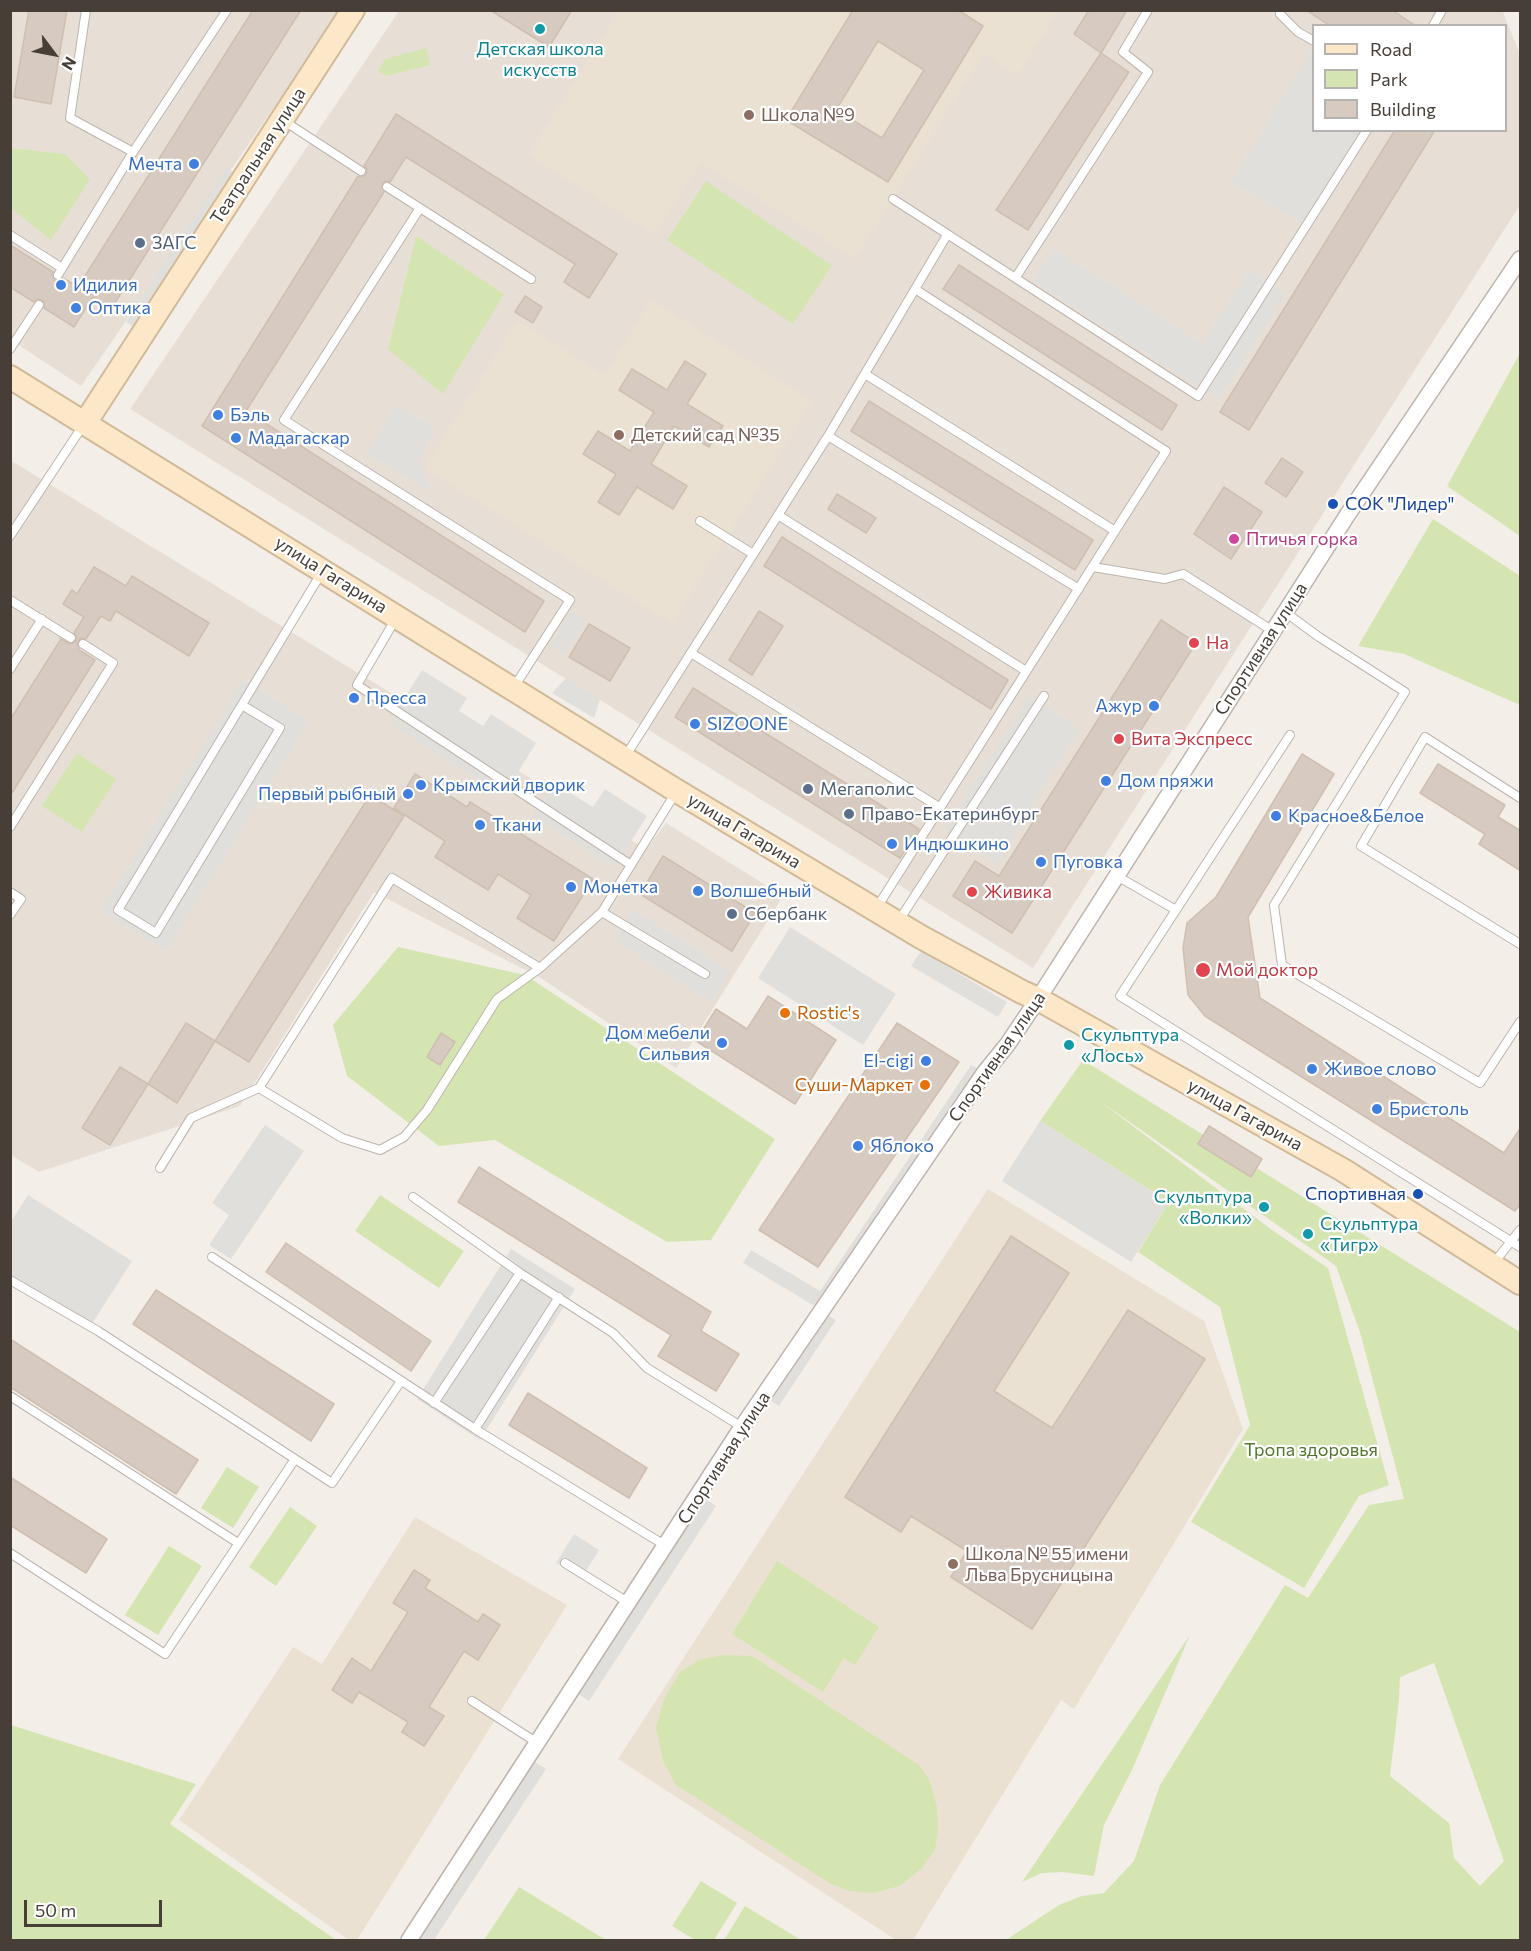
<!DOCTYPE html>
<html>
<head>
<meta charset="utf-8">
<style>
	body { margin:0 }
	#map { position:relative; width:1531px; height:1951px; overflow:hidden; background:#f3eee8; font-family:Commissioner,sans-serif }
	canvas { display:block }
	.frame { position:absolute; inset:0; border:12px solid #463e37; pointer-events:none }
	.legend { position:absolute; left:1312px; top:24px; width:195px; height:108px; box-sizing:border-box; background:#fff; border:2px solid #b5b2af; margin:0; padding:8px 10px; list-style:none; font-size:18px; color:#463e37 }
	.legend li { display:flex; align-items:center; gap:12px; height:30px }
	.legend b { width:30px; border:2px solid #b5b2af }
	.north { position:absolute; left:24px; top:24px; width:60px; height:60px; -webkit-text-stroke:4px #fff; paint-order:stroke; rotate:122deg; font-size:16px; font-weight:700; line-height:24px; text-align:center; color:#463e37 }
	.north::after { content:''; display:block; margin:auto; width:21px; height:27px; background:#463e37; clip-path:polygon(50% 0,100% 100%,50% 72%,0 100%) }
	.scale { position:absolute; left:24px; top:1900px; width:138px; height:27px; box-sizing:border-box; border:3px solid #463e37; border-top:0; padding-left:8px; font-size:18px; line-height:21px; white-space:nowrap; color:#463e37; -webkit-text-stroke:4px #fff; paint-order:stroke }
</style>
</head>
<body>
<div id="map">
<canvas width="1531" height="1951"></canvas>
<div class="frame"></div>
<ul class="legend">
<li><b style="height:8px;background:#fce8c9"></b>Road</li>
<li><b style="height:16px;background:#d5e5b2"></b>Park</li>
<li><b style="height:16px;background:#d7cbc1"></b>Building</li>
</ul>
<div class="north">N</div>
<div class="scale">50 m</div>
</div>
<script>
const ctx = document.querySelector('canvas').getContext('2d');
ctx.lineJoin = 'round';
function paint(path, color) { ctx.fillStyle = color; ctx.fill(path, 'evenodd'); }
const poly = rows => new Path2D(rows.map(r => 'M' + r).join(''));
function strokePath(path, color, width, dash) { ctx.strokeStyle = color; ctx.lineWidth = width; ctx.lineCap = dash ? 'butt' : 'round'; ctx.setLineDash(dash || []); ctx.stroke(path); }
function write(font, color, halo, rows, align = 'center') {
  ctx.font = font + ' Commissioner,sans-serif'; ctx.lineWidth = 4.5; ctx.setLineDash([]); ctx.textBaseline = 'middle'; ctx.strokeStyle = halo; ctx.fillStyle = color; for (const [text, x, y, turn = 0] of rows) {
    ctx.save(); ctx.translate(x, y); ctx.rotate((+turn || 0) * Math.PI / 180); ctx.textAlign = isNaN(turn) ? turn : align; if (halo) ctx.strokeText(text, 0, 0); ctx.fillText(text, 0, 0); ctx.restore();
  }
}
paint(poly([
	[1502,10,1520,54,1520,205,1033,968,130,409,399,11],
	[1314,26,1506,26,1506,130,1314,130],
	[10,11,341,11,81,386,11,340],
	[10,460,646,849,666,823,783,896,676,1068,539,977,374,892,240,1106,39,1172,11,1155]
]), '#e7dfd6');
paint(poly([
	[619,11,1058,11,1018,75,984,54,855,259,701,163,655,235,528,155],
	[651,300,813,401,672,624,424,468,517,320,604,375],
	[988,1189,1204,1321,1243,1429,1074,1709,1061,1700,913,1940,896,1940,618,1759],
	[415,1517,567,1605,357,1940,349,1940,179,1820,293,1647,322,1664]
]), '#ebe1d2');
paint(poly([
	[426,48,430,65,387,76,378,71,385,59],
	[11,148,65,154,90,179,51,240,11,208],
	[706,181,832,265,793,324,667,240],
	[416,236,504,294,443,394,388,349],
	[1520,353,1520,536,1447,486],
	[1433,519,1520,576,1520,705,1404,654,1358,646],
	[77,753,116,779,82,832,42,806],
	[398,947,525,975,775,1139,711,1240,667,1242,495,1140,439,1146,347,1076,333,1025],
	[1083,1060,1520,1332,1520,1940,1006,1940,1059,1905,1082,1896,1104,1893,1134,1861,1160,1785,1285,1585,1308,1598,1369,1505,1404,1499,1360,1332,1336,1266,1098,1100,1272,1230,1328,1268,1389,1485,1359,1496,1304,1588,1191,1522,1250,1425,1220,1307,1138,1252,1169,1202,1040,1121],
	[1434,1663,1504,1861,1480,1886,1454,1858,1449,1823,1390,1776,1399,1700,1400,1677],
	[380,1195,464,1251,439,1288,355,1231],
	[227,1467,259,1487,233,1528,201,1508],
	[290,1507,317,1526,276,1586,249,1567],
	[169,1546,202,1566,158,1635,125,1615],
	[777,1561,879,1627,855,1665,844,1658,823,1692,732,1634],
	[1190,1635,1132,1770,1104,1825,1094,1876,1063,1872,1042,1873,1022,1882],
	[725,1655,752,1656,919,1765,929,1779,937,1807,938,1829,935,1850,921,1869,899,1886,874,1893,850,1891,831,1884,676,1785,663,1761,656,1728,664,1699,680,1672,701,1659],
	[11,1725,196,1784,170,1824,336,1940,11,1940],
	[701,1881,737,1903,714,1940,695,1940,672,1926],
	[519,1887,606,1940,484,1940],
	[745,1906,801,1940,724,1940]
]), '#d5e5b2');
paint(poly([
	[1310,51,1313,53,1314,130,1360,131,1303,224,1231,181],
	[227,168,243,179,143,334,126,322],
	[1054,249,1201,343,1249,270,1286,293,1219,399,1033,281],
	[395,405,435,429,419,462,431,492,366,452],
	[571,612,586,621,565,655,550,646],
	[422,670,467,698,459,711,483,726,491,714,536,743,504,795,389,723],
	[566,678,600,699,594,718,552,693],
	[243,680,309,721,167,951,100,910],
	[1029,696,1080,729,996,863,944,830],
	[554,783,593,807,605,789,647,816,615,867,533,816],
	[633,909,730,972,711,1002,613,939],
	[790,927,896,994,863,1045,758,978],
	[921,951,1007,1002,998,1017,911,966],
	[971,1065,985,1072,821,1311,836,1320,779,1406,764,1396,821,1310,743,1263,751,1250,820,1291],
	[1040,1121,1169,1202,1131,1262,1002,1181],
	[265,1125,304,1151,231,1259,209,1245,229,1215,212,1203],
	[28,1195,132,1261,88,1330,11,1281,10,1223],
	[511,1249,575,1289,480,1440,417,1399],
	[699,1495,716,1506,589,1701,572,1690],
	[574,1534,599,1550,581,1579,556,1563],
	[527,1757,546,1769,434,1940,409,1940]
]), '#e1dfdc');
const building = poly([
	[29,10,67,10,51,104,14,97,29,10],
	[253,10,301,10,111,309,93,297,74,327,44,308,45,303,42,300,37,299,34,302,10,287,10,245,53,272,52,275,54,280,58,281,63,278,78,287,253,10],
	[490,10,572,10,549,47,490,10],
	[853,10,958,10,983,26,888,182,786,120,853,10],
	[878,41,924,70,882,138,836,110,878,41],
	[1089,10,1127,10,1101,53,1074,34,1089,10],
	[1306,10,1392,10,1416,26,1330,26,1306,10],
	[1101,53,1129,72,1028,230,996,210,1101,53],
	[396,114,617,254,589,298,564,282,575,264,406,157,390,182,385,181,382,184,384,192,246,411,544,601,525,632,202,426,358,176,363,177,366,174,367,169,364,166,396,114],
	[1395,130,1435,130,1249,430,1220,412,1395,130],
	[959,265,1177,405,1162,430,943,289,959,265],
	[525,296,542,307,533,323,515,312,525,296],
	[685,361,706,374,687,404,723,426,709,447,674,426,651,464,687,486,673,509,637,487,619,515,598,502,616,474,583,454,598,431,630,451,654,412,619,390,632,369,667,390,685,361],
	[869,401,1093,540,1075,570,851,431,869,401],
	[1282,458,1303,472,1286,497,1265,483,1282,458],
	[1224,487,1262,512,1231,559,1194,534,1224,487],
	[837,494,876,518,866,533,828,509,837,494],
	[782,537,1008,680,991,709,764,566,782,537],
	[94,567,126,586,132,576,209,623,189,656,116,611,110,621,101,616,86,639,81,638,77,643,79,650,95,660,10,796,10,720,61,639,70,644,76,641,76,636,74,633,84,617,63,604,72,590,77,594,94,567],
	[759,611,783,626,752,675,729,660,759,611],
	[1161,620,1196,643,1012,933,953,896,975,861,999,876,1161,620],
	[589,624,630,648,610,681,569,657,589,624],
	[693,688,919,829,900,858,675,717,693,688],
	[1302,754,1334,774,1248,917,1260,998,1504,1153,1521,1127,1521,1203,1515,1211,1205,1016,1188,995,1183,948,1187,923,1216,897,1302,754],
	[1438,764,1505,805,1498,817,1521,831,1521,871,1479,844,1485,834,1420,793,1438,764],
	[415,774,467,807,470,802,593,879,554,941,517,918,531,895,498,874,488,890,435,857,445,841,394,808,415,774],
	[370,795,404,816,249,1062,215,1041,370,795],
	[663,856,755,913,732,951,640,894,663,856],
	[768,996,836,1040,795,1104,696,1041,716,1009,747,1029,768,996],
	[186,1023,215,1041,177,1103,148,1084,186,1023],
	[897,1023,959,1062,818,1267,759,1230,897,1023],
	[441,1033,455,1042,440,1065,427,1057,441,1033],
	[120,1067,148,1084,110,1145,82,1128,120,1067],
	[1209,1126,1262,1159,1251,1177,1198,1144,1209,1126],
	[479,1167,711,1312,701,1331,739,1354,716,1391,658,1356,671,1335,458,1202,479,1167],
	[1011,1236,1069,1273,994,1391,1052,1428,1128,1310,1205,1359,1032,1629,951,1577,967,1551,911,1516,901,1532,845,1497,1011,1236],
	[286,1243,431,1341,411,1371,266,1272,286,1243],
	[156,1290,334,1404,311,1441,133,1324,156,1290],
	[10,1339,198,1460,176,1494,10,1387,10,1339],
	[528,1393,647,1468,629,1498,509,1425,528,1393],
	[10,1477,107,1539,86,1573,10,1525,10,1477],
	[414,1570,430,1580,425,1588,478,1622,483,1614,500,1625,478,1660,464,1651,429,1707,444,1716,424,1746,402,1732,408,1722,359,1692,352,1703,332,1690,352,1658,371,1671,408,1612,393,1603,414,1570]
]);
paint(building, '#d7cbc1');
strokePath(building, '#cebfb1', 1.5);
const lane = poly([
	[86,10,70,118,133,152],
	[1280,10,1280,14,1298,32,1314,41],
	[1433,26,1442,10],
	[284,121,361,171],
	[387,187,420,208],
	[893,199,1198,396,1367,130],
	[10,235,62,268],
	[58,275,133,152,227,10],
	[1016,277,1148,72,1123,52,1148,10],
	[915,289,1166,451,1115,531],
	[10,349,39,305],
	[865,374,1115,531,876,909],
	[828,436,1079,589],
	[778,515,1026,671],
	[700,521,753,554],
	[10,536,84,424],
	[1093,567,1165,579,1183,574,1273,631],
	[10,600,71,638],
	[1285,612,1319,637,1405,692,1274,905,1282,965,1480,1083,1520,1022],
	[395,620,357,685,631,865],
	[691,653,939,807],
	[10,669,42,619],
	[514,687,570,600,284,420,420,208,531,279],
	[242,705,280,728,156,933,118,910,322,572],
	[1290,735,1120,996,1520,1247],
	[625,757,828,436,947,235],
	[1520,798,1425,737,1361,846,1520,944],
	[10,827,113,663,83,644],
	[1117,876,1176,910],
	[10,892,21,899,10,915],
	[602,912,705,974],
	[898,922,1044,696],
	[259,1088,392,878,540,968],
	[160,1168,191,1118,259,1088,342,1138,380,1150,404,1137,427,1110,497,999,540,968,602,912,676,792],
	[413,1197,520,1273,613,1333,647,1368,742,1427],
	[212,1257,475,1429,666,1546],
	[1493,1264,1520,1230],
	[10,1280,98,1331,332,1483,401,1381],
	[10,1396,238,1543],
	[434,1403,520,1273],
	[475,1429,559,1297],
	[10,1553,165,1654,295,1459],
	[565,1563,629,1603],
	[472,1701,536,1742]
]);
const street = poly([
	[409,1940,742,1427,985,1072,1007,1045,1038,999,1348,514,1520,259]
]);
const secondary = poly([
	[10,377,677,791,921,937,1022,992,1038,999,1343,1170,1520,1283],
	[85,423,353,10]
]);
strokePath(lane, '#beb4ab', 10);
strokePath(street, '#beb4ab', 18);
strokePath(secondary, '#d0ba99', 26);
strokePath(lane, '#fff', 8);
strokePath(street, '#fff', 15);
strokePath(secondary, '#fce8c9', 22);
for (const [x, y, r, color] of [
	[540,29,6,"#0f9aa8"],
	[749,115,6,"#8d6e63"],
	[194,164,6,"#3f7fe0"],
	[140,243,6,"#5c6f8a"],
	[61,285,6,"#3f7fe0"],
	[76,308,6,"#3f7fe0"],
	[218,415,6,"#3f7fe0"],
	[619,435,6,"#8d6e63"],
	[236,438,6,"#3f7fe0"],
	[1333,504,6,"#1a4fb4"],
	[1234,539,6,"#d1479c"],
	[1194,643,6,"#e0444e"],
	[354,698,6,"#3f7fe0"],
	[1154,706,6,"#3f7fe0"],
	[695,724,6,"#3f7fe0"],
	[1119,739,6,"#e0444e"],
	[1106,781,6,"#3f7fe0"],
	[421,785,6,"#3f7fe0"],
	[808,789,6,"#5c6f8a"],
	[408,794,6,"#3f7fe0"],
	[849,814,6,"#5c6f8a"],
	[1276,816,6,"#3f7fe0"],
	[480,825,6,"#3f7fe0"],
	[892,844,6,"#3f7fe0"],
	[1041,862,6,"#3f7fe0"],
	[571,887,6,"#3f7fe0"],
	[698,891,6,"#3f7fe0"],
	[972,892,6,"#e0444e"],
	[732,914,6,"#5c6f8a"],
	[1203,970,8,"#e0444e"],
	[785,1013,6,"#e8710a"],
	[722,1043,6,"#3f7fe0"],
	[1069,1045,6,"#0f9aa8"],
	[926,1061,6,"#3f7fe0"],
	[1312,1069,6,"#3f7fe0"],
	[925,1085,6,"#e8710a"],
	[1377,1109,6,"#3f7fe0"],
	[858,1146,6,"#3f7fe0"],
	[1418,1194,6,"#1a4fb4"],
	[1264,1207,6,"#0f9aa8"],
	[1308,1234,6,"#0f9aa8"],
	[953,1564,6,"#8d6e63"]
]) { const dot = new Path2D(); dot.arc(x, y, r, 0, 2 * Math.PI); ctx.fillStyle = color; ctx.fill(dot); strokePath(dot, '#fff', 2); }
write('18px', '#0d838f', '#fff', [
	["Детская школа",540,49,"center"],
	["искусств",540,70,"center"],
	["Скульптура",1081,1035],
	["«Лось»",1081,1056],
	["Скульптура",1252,1197,"right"],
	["«Волки»",1252,1218,"right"],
	["Скульптура",1320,1224],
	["«Тигр»",1320,1245]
], 'left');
write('18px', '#785e54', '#fff', [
	["Школа №9",761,115],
	["Детский сад №35",631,435],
	["Школа № 55 имени",965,1554],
	["Льва Брусницына",965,1575]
], 'left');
write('18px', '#463e37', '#fff', [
	["Театральная улица",258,156,-57],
	["улица Гагарина",331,575,32],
	["Спортивная улица",1261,649,-57],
	["улица Гагарина",744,831,31],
	["Спортивная улица",997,1057,-55],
	["улица Гагарина",1245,1115,29],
	["Спортивная улица",724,1458,-57]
]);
write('18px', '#366cbe', '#fff', [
	["Мечта",182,164,"right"],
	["Идилия",73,285],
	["Оптика",88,308],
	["Бэль",230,415],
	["Мадагаскар",248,438],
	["Пресса",366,698],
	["Ажур",1142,706,"right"],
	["SIZOONE",707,724],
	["Дом пряжи",1118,781],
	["Крымский дворик",433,785],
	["Первый рыбный",396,794,"right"],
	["Красное&Белое",1288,816],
	["Ткани",492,825],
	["Индюшкино",904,844],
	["Пуговка",1053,862],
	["Монетка",583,887],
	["Волшебный",710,891],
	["Дом мебели",710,1033,"right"],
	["Сильвия",710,1054,"right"],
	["El-cigi",914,1061,"right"],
	["Живое слово",1324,1069],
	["Бристоль",1389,1109],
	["Яблоко",870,1146]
], 'left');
write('18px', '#4e5e75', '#fff', [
	["ЗАГС",152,243],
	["Мегаполис",820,789],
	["Право-Екатеринбург",861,814],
	["Сбербанк",744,914]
], 'left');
write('18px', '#164399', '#fff', [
	["СОК \"Лидер\"",1345,504],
	["Спортивная",1406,1194,"right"]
], 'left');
write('18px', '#b23c85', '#fff', [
	["Птичья горка",1246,539]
], 'left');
write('18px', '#be3a42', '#fff', [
	["На",1206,643],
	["Вита Экспресс",1131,739],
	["Живика",984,892],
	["Мой доктор",1216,970]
], 'left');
write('18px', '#c56008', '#fff', [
	["Rostic's",797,1013],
	["Суши-Маркет",913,1085,"right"]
], 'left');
write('18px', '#52752d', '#fff', [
	["Тропа здоровья",1311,1450]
]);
</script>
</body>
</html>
